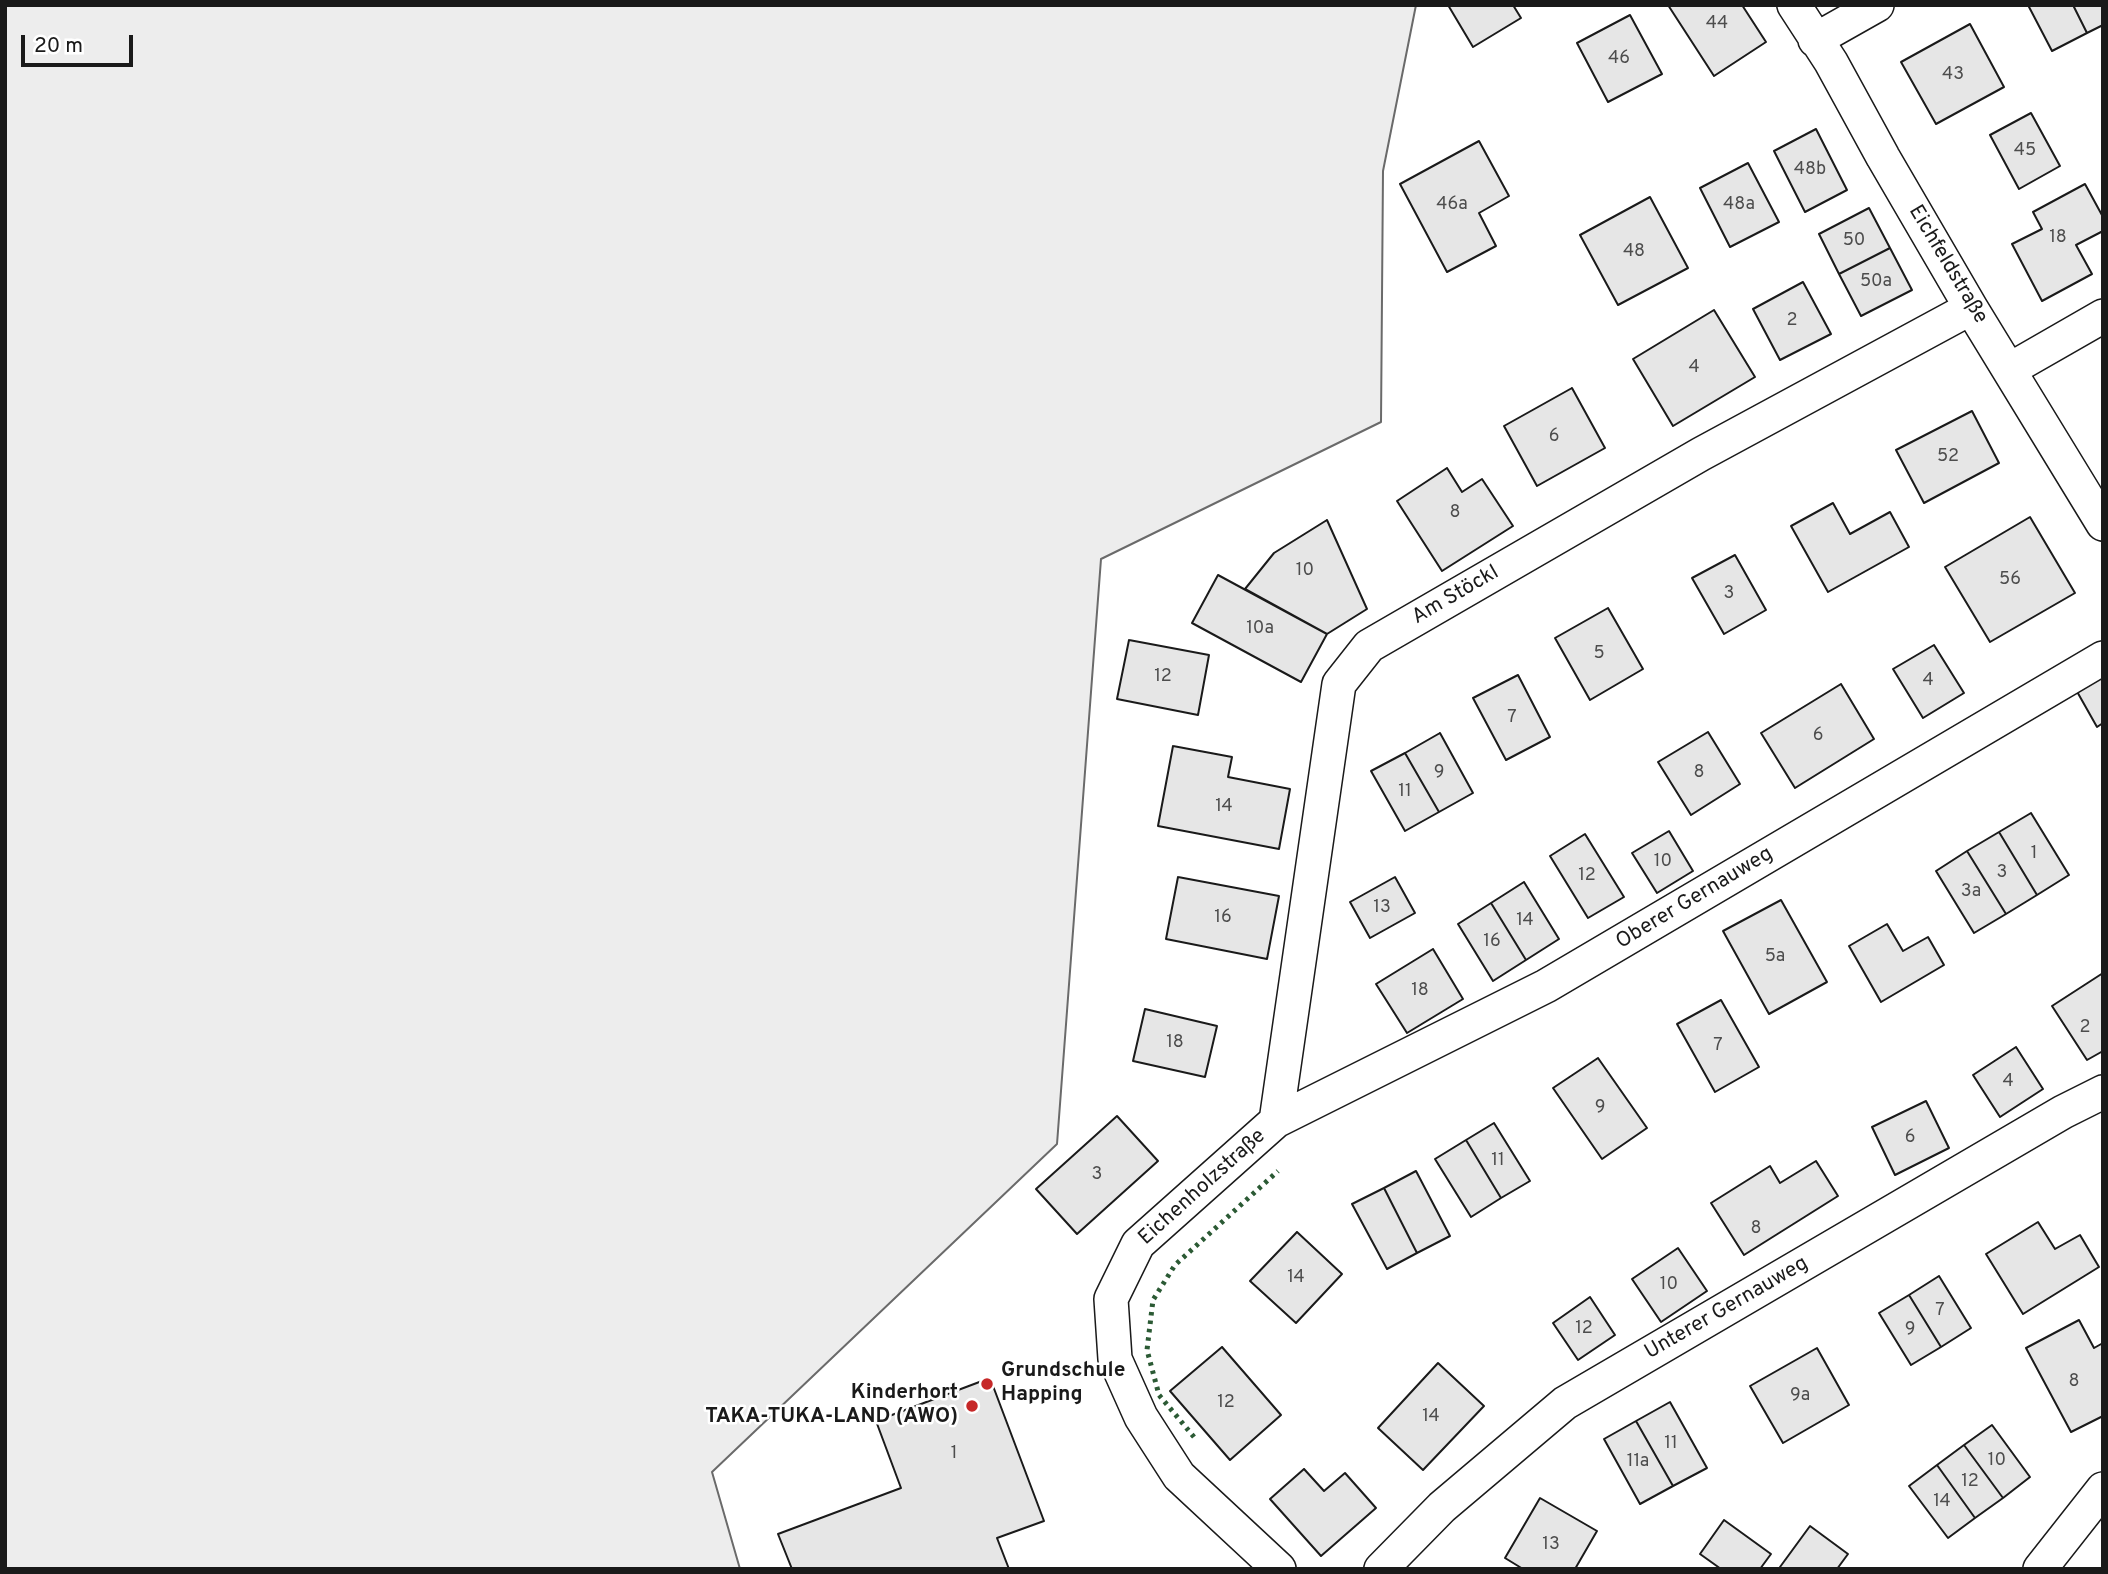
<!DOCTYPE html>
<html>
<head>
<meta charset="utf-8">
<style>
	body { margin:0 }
	#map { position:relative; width:2108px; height:1574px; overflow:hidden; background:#fff; font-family:Overpass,sans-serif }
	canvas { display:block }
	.frame { position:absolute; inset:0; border:7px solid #1a1a1a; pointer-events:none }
	.scale { position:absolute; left:21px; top:35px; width:112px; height:32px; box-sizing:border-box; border:4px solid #1a1a1a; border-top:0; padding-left:9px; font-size:21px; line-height:24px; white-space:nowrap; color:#1a1a1a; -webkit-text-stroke:5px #fff; paint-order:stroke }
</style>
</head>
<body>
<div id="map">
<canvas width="2108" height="1574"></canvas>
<div class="frame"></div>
<div class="scale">20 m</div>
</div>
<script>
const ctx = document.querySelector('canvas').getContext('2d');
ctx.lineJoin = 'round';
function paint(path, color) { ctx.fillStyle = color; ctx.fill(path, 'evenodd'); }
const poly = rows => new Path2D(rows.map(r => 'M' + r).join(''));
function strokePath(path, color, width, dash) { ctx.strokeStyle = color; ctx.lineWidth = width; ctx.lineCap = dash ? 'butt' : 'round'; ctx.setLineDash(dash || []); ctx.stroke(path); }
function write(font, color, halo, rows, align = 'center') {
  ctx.font = font + ' Overpass,sans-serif'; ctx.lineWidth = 5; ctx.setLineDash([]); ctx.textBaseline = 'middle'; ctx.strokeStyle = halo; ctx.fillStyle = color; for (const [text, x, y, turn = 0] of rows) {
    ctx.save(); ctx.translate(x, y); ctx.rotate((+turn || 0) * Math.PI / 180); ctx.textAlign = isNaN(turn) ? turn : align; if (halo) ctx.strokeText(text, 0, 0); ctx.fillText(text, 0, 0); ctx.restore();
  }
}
const green = poly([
	[5,5,1416,5,1383,171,1381,422,1101,559,1057,1144,712,1472,740,1569,5,1569,5,5]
]);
paint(green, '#ededed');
strokePath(green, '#6a6a6a', 2);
const building = poly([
	[1448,5,1513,5,1521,18,1473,47,1448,5],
	[1668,5,1742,5,1766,42,1714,76,1668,5],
	[2028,5,2073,5,2087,33,2052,51,2028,5],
	[2073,5,2103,5,2103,25,2087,33,2073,5],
	[1630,15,1662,74,1608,102,1577,43,1630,15],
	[1970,24,2004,87,1936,124,1901,62,1970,24],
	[2031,113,2060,166,2019,189,1990,135,2031,113],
	[1816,129,1847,190,1805,212,1774,151,1816,129],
	[1479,141,1509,196,1479,213,1496,246,1447,272,1400,184,1479,141],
	[1748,163,1779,222,1730,247,1700,188,1748,163],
	[2085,184,2103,217,2103,231,2076,245,2092,274,2042,301,2012,244,2042,229,2033,212,2085,184],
	[1650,197,1688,268,1618,305,1580,235,1650,197],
	[1869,208,1890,248,1839,274,1819,234,1869,208],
	[1890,248,1912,290,1861,316,1839,274,1890,248],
	[1803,282,1831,334,1780,360,1753,309,1803,282],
	[1714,310,1755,377,1673,426,1633,359,1714,310],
	[1572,388,1605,448,1537,486,1504,426,1572,388],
	[1972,411,1999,463,1924,503,1896,450,1972,411],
	[1447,468,1462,492,1482,479,1513,526,1442,571,1397,501,1447,468],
	[1833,503,1850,534,1890,512,1909,547,1828,592,1791,526,1833,503],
	[2030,517,2075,593,1990,642,1945,567,2030,517],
	[1327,520,1367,609,1327,634,1245,589,1274,553,1327,520],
	[1735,555,1766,610,1724,634,1692,578,1735,555],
	[1218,575,1327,634,1301,682,1192,623,1218,575],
	[1608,608,1643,669,1590,700,1555,638,1608,608],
	[1129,640,1209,655,1198,715,1117,699,1129,640],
	[1934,645,1964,693,1923,718,1893,669,1934,645],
	[2103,672,2103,723,2097,727,2075,688,2103,672],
	[1518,675,1550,737,1506,760,1473,698,1518,675],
	[1841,684,1874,739,1795,788,1761,733,1841,684],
	[1708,732,1740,784,1691,815,1658,762,1708,732],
	[1440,733,1473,793,1439,812,1405,753,1440,733],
	[1173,746,1232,757,1228,777,1290,789,1279,849,1158,826,1173,746],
	[1405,753,1439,812,1405,831,1371,771,1405,753],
	[2031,813,2069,875,2037,895,1999,832,2031,813],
	[1669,831,1693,871,1657,893,1632,853,1669,831],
	[1999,832,2037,895,2006,914,1967,851,1999,832],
	[1585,834,1624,897,1588,918,1550,856,1585,834],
	[1967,851,2006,914,1974,933,1936,871,1967,851],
	[1178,877,1279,896,1267,959,1166,939,1178,877],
	[1395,877,1415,913,1370,938,1350,902,1395,877],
	[1524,882,1559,939,1526,960,1491,903,1524,882],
	[1781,900,1827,982,1769,1014,1723,931,1781,900],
	[1491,903,1526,960,1493,981,1458,924,1491,903],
	[1887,924,1903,951,1928,937,1944,965,1881,1002,1849,946,1887,924],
	[1433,949,1463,999,1407,1033,1376,984,1433,949],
	[2103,973,2103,1051,2087,1060,2052,1006,2103,973],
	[1721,1000,1759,1067,1715,1092,1677,1024,1721,1000],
	[1145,1009,1217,1026,1205,1077,1133,1061,1145,1009],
	[2016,1047,2043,1089,2000,1117,1973,1075,2016,1047],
	[1598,1058,1647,1128,1602,1159,1553,1088,1598,1058],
	[1926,1101,1949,1148,1895,1175,1872,1127,1926,1101],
	[1117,1116,1158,1161,1077,1234,1036,1189,1117,1116],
	[1494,1123,1530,1181,1501,1198,1466,1140,1494,1123],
	[1466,1140,1501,1198,1471,1217,1435,1159,1466,1140],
	[1816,1161,1838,1196,1744,1255,1711,1203,1770,1166,1780,1183,1816,1161],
	[1416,1171,1450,1236,1417,1253,1384,1188,1416,1171],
	[1384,1188,1417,1253,1387,1269,1352,1204,1384,1188],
	[2038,1222,2055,1249,2080,1235,2099,1267,2023,1314,1986,1254,2038,1222],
	[1297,1232,1342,1274,1296,1323,1250,1281,1297,1232],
	[1678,1248,1707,1291,1661,1322,1632,1279,1678,1248],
	[1939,1276,1971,1328,1941,1347,1909,1295,1939,1276],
	[1909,1295,1941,1347,1911,1365,1879,1313,1909,1295],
	[1590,1297,1615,1335,1578,1360,1553,1323,1590,1297],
	[2079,1320,2094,1348,2103,1343,2103,1416,2071,1432,2026,1348,2079,1320],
	[1222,1347,1281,1415,1230,1460,1170,1391,1222,1347],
	[1817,1348,1849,1405,1783,1443,1750,1386,1817,1348],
	[1438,1363,1484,1406,1423,1470,1378,1428,1438,1363],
	[990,1378,1044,1521,997,1538,1009,1569,792,1569,778,1534,901,1488,876,1421,990,1378],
	[1670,1402,1707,1468,1673,1486,1636,1421,1670,1402],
	[1636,1421,1673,1486,1640,1504,1604,1439,1636,1421],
	[1992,1425,2030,1477,2003,1498,1964,1445,1992,1425],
	[1964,1445,2003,1498,1975,1518,1937,1465,1964,1445],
	[1937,1465,1975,1518,1948,1538,1909,1486,1937,1465],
	[1304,1469,1324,1491,1345,1473,1376,1508,1321,1556,1270,1499,1304,1469],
	[1540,1498,1597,1531,1575,1569,1523,1569,1505,1558,1540,1498],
	[1724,1520,1771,1554,1760,1569,1721,1569,1700,1554,1724,1520],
	[1810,1526,1848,1554,1837,1569,1783,1569,1780,1567,1810,1526]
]);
paint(building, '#e6e6e6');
strokePath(building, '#1a1a1a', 2);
const minor = poly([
	[1794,5,1831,62,1883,157,1971,308,2103,524],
	[1815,40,1877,5],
	[2009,370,2103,316],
	[1276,1121,1339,684,1369,646,1701,454,1971,308],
	[1279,1569,1179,1476,1141,1417,1115,1359,1111,1299,1138,1244,1276,1121,1546,986,2103,658],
	[1381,1569,1442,1507,1565,1403,2063,1112,2103,1092],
	[2040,1569,2103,1489]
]);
strokePath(minor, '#1a1a1a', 36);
strokePath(minor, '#fff', 33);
strokePath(poly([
	[1194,1437,1159,1395,1147,1350,1153,1300,1175,1265,1278,1171]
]), '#2b5a34', 5, [3.5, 5]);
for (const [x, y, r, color] of [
	[987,1384,7,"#c62828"],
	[972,1406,7,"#c62828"]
]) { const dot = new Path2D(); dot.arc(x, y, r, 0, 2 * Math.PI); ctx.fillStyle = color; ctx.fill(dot); strokePath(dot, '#fff', 2.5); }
write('18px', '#4d4d4d', null, [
	["44",1717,24],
	["46",1619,59],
	["43",1953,75],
	["45",2025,151],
	["48b",1810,170],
	["46a",1452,205],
	["48a",1739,205],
	["18",2058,238],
	["50",1854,241],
	["48",1634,252],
	["50a",1876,282],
	["2",1792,321],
	["4",1694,368],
	["6",1554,437],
	["52",1948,457],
	["8",1455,513],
	["10",1305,571],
	["56",2010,580],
	["3",1729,594],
	["10a",1260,629],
	["5",1599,654],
	["12",1163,677],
	["4",1928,681],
	["7",1512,718],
	["6",1818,736],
	["9",1439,773],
	["8",1699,773],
	["11",1405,792],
	["14",1224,807],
	["1",2034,854],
	["10",1663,862],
	["3",2002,873],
	["12",1587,876],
	["3a",1971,892],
	["13",1382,908],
	["16",1223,918],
	["14",1525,921],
	["16",1492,942],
	["5a",1775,957],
	["18",1420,991],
	["2",2085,1028],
	["18",1175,1043],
	["7",1718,1046],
	["4",2008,1082],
	["9",1600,1108],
	["6",1910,1138],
	["11",1498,1161],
	["3",1097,1175],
	["8",1756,1229],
	["14",1296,1278],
	["10",1669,1285],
	["7",1940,1311],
	["12",1584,1329],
	["9",1910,1330],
	["8",2074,1382],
	["9a",1800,1396],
	["12",1226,1403],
	["14",1431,1417],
	["11",1671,1444],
	["1",954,1454],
	["10",1997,1461],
	["11a",1638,1462],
	["12",1970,1482],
	["14",1942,1502],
	["13",1551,1545]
]);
write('21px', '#1a1a1a', '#fff', [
	["Eichfeldstraße",1947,265,59],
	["Am Stöckl",1456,596,-30],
	["Oberer Gernauweg",1695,899,-31],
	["Eichenholzstraße",1203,1188,-42],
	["Unterer Gernauweg",1727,1309,-30]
]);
write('bold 21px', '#1a1a1a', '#fff', [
	["Grundschule",1001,1372],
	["Happing",1001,1396],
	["Kinderhort",958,1394,"right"],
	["TAKA-TUKA-LAND (AWO)",958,1418,"right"]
], 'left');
</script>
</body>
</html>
